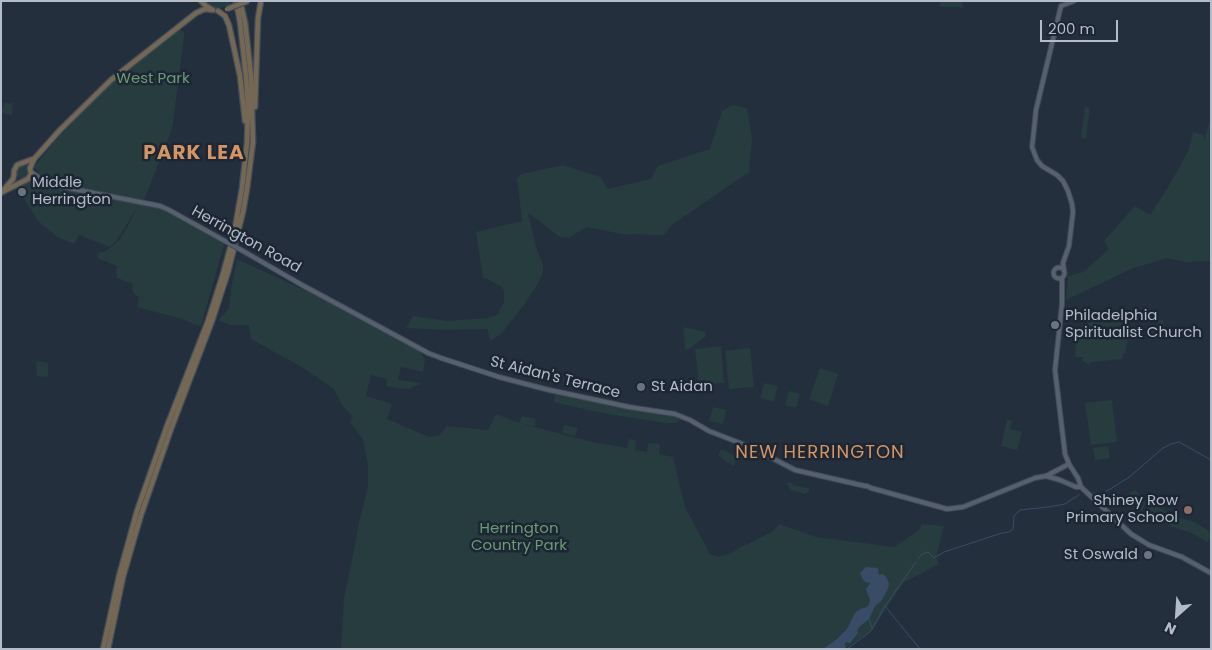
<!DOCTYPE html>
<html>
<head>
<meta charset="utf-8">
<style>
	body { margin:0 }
	#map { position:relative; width:1212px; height:650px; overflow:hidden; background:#242f3e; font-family:Poppins,sans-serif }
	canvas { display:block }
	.frame { position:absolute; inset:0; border:2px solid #b4bcc9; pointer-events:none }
	.north { position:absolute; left:1152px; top:590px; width:50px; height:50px; -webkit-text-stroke:4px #1d2633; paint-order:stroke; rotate:206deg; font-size:14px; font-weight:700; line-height:20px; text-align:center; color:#b4bcc9 }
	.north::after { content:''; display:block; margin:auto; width:18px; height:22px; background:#b4bcc9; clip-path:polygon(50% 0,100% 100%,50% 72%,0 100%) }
	.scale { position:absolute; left:1040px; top:20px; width:78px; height:22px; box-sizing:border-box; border:2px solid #b4bcc9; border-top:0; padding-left:6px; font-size:15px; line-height:18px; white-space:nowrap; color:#b4bcc9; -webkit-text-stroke:4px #1d2633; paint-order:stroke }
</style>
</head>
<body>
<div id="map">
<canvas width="1212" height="650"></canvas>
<div class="frame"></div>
<div class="north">N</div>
<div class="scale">200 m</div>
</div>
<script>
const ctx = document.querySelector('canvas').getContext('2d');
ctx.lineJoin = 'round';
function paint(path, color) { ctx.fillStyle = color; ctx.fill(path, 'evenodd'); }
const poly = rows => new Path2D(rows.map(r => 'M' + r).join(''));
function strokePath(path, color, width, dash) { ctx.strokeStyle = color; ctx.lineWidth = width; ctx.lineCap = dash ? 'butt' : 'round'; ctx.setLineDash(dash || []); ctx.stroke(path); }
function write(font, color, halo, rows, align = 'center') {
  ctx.font = font + ' Poppins,sans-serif'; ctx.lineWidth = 5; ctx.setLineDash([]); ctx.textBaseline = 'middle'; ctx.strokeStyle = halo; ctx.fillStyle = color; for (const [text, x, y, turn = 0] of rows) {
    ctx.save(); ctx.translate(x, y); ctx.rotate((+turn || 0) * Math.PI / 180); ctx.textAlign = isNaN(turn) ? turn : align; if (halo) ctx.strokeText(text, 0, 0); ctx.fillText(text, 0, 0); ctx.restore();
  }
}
paint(poly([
	[204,1,229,1,230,5,221,8,214,8,207,4],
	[940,1,962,1,963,8,957,7,940,7],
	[179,29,184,32,184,37,172,129,144,200,59,184,42,177,34,167,56,140,109,84],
	[5,102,10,104,13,102,12,116,1,112],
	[733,105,747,108,752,138,749,172,673,224,664,235,622,234,587,227,568,238,560,237,530,214,528,214,537,250,543,265,543,272,539,282,524,305,501,334,490,341,488,332,488,329,443,330,406,328,413,316,447,321,488,318,497,315,504,302,504,292,502,287,483,277,476,232,522,221,517,178,522,174,563,165,600,177,608,189,651,179,658,166,710,149,722,111],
	[1085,107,1090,108,1086,139,1081,138],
	[1211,116,1211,261,1185,262,1167,258,1131,269,1066,300,1068,276,1083,272,1109,249,1104,241,1135,206,1150,215,1168,187,1184,159,1189,149,1193,132,1204,135,1204,142],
	'16 172a7 7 0 1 1 14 0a7 7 0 1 1-14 0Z',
	[33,180,67,191,130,202,131,200,160,206,225,241,201,326,196,325,182,319,137,307,139,297,135,295,132,289,133,284,117,278,117,274,116,274,117,266,97,258,98,253,104,252,109,249,119,240,128,226,136,210,135,211,117,240,110,247,79,235,74,244,57,237,38,221,23,197,27,195,22,187,18,189,17,187,19,185],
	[237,259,306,291,419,351,425,359,423,372,401,367,398,380,420,383,420,384,408,389,397,388,386,386,387,379,371,375,366,396,392,404,387,419,429,437,440,435,447,426,488,430,496,414,519,423,522,416,536,419,535,426,520,423,592,442,627,448,629,439,636,440,635,450,647,452,648,443,660,444,659,454,673,457,685,507,710,554,718,557,732,553,740,547,748,544,773,531,779,524,816,537,894,547,919,530,922,524,944,526,936,557,939,564,903,583,873,629,844,649,341,649,344,598,352,560,359,523,368,486,368,465,363,440,350,422,353,417,342,405,334,389,305,369,251,339,249,325,231,325,218,320,227,311,229,308,231,289],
	[1118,309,1124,314,1128,338,1125,353,1123,354,1122,359,1091,362,1089,365,1082,360,1084,357,1075,357,1077,329,1087,330,1089,310],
	[1159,320,1163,320,1164,325,1163,339,1149,340,1147,327,1157,325],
	[683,327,706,332,705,337,689,349,685,349],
	[721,346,724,383,699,385,695,349],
	[750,348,754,387,729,389,725,351],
	[36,361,48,363,48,377,37,376],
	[820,368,838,374,828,406,809,399],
	[764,383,778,386,774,402,760,398],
	[549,391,617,407,666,415,681,418,676,423,666,423,614,415,588,410,554,402,555,395,547,393],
	[789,391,800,394,796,408,785,405],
	[1112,400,1117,442,1091,445,1085,403],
	[713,407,726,410,723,424,709,421],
	[1007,420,1012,421,1010,429,1022,432,1017,450,1001,446],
	[564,425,578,428,575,436,562,433],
	[1108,446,1110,458,1095,460,1093,448],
	[721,449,726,451,734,456,735,454,738,455,734,466,718,456],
	[787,483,792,483,793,485,806,488,809,488,809,491,805,494,790,490],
	[1135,490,1146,503,1142,511,1126,495],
	[1150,502,1177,517,1194,522,1211,532,1211,535,1207,542,1192,533,1170,526,1145,513]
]), '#263c3f');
paint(poly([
	[866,567,878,568,879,575,883,574,886,577,889,583,888,589,881,601,875,606,869,619,859,627,857,631,858,633,850,643,847,642,844,644,846,647,843,649,823,649,837,639,847,629,855,613,860,609,867,607,869,604,870,600,866,589,870,583,869,582,867,583,863,580,860,573]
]), '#394c67');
strokePath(poly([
	[1094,493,1102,494,1128,478,1163,448,1171,444,1179,442,1211,460],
	[918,559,922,554,928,552,934,558,944,552,1002,533,1009,532,1013,529,1014,516,1020,510,1048,507,1065,504,1080,494],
	[916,562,885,606,920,649],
	[869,619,872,628],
	[847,649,871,631,885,606]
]), '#394c67', 1);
const major = poly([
	[31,172,41,179,58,186,160,206,169,210,225,241],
	[243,251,302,285,428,353,441,358,499,377,545,389,629,407,675,414,690,420,709,431,753,448,795,470,865,486,867,486,871,488,947,509,963,507,1035,478,1046,476,1060,480,1076,487,1081,487],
	'1053.5 273a5.5 5.5 0 1 1 11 0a5.5 5.5 0 1 1-11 0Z',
	[1064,270,1063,263,1069,246,1073,212,1072,204,1068,191,1063,181,1057,175,1042,166,1037,160,1032,147,1033,139,1036,110,1061,6,1074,1],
	[1062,278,1062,304,1055,370,1065,454,1069,464,1078,478,1081,487,1131,534,1149,545,1182,557,1211,573],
	[1046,476,1069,464]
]);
const highway = poly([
	[201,1,206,6,211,9],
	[218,11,225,16,229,25,240,76,245,121],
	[255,107,258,18,261,1],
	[4,191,28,179,31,174,30,168,34,159,60,130,111,80,196,13,205,9,213,10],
	[1,193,13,179,14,175,14,171,17,165,33,159],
	[103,649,119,576,137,511,167,426,208,321,223,274,234,234,242,188,247,143,248,108,246,76,240,22,236,1],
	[108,649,123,577,141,515,171,429,212,321,228,272,243,212,247,189,253,142,251,76,245,22,240,1]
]);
strokePath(major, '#414a57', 6);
strokePath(highway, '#434c59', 7);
strokePath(major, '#56606e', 4);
strokePath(highway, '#746855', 4.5);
const majorBridge = poly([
	[225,241,243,251]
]);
const highwayBridge = poly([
	[227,9,248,1]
]);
strokePath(majorBridge, '#414a57', 6, []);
strokePath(highwayBridge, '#434c59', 7, []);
strokePath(majorBridge, '#56606e', 4);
strokePath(highwayBridge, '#746855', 4.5);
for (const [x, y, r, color] of [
	[22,192,5,"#6b7280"],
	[1055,325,5,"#6b7280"],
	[641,387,5,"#6b7280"],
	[1188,510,5,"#8d6e63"],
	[1148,555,5,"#6b7280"]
]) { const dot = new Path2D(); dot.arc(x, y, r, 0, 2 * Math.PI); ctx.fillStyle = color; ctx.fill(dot); strokePath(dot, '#1d2633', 2); }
write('15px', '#6b9a76', '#1d2633', [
	["West Park",153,79],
	["Herrington",519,529],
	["Country Park",519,546]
]);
write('15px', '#b4bcc9', '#1d2633', [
	["Middle",32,183],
	["Herrington",32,200],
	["Philadelphia",1065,316],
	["Spiritualist Church",1065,333],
	["St Aidan",651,387],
	["Shiney Row",1178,501,"right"],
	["Primary School",1178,518,"right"],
	["St Oswald",1138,555,"right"]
], 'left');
write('15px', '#b4bcc9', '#1d2633', [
	["Herrington Road",246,240,29],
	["St Aidan's Terrace",555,378,14]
]);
ctx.letterSpacing = '1px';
write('18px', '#d59563', '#1d2633', [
	["NEW HERRINGTON",820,453]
]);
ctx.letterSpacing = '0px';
ctx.letterSpacing = '1px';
write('bold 20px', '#d59563', '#1d2633', [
	["PARK LEA",194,154]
]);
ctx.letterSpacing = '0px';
</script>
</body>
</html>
